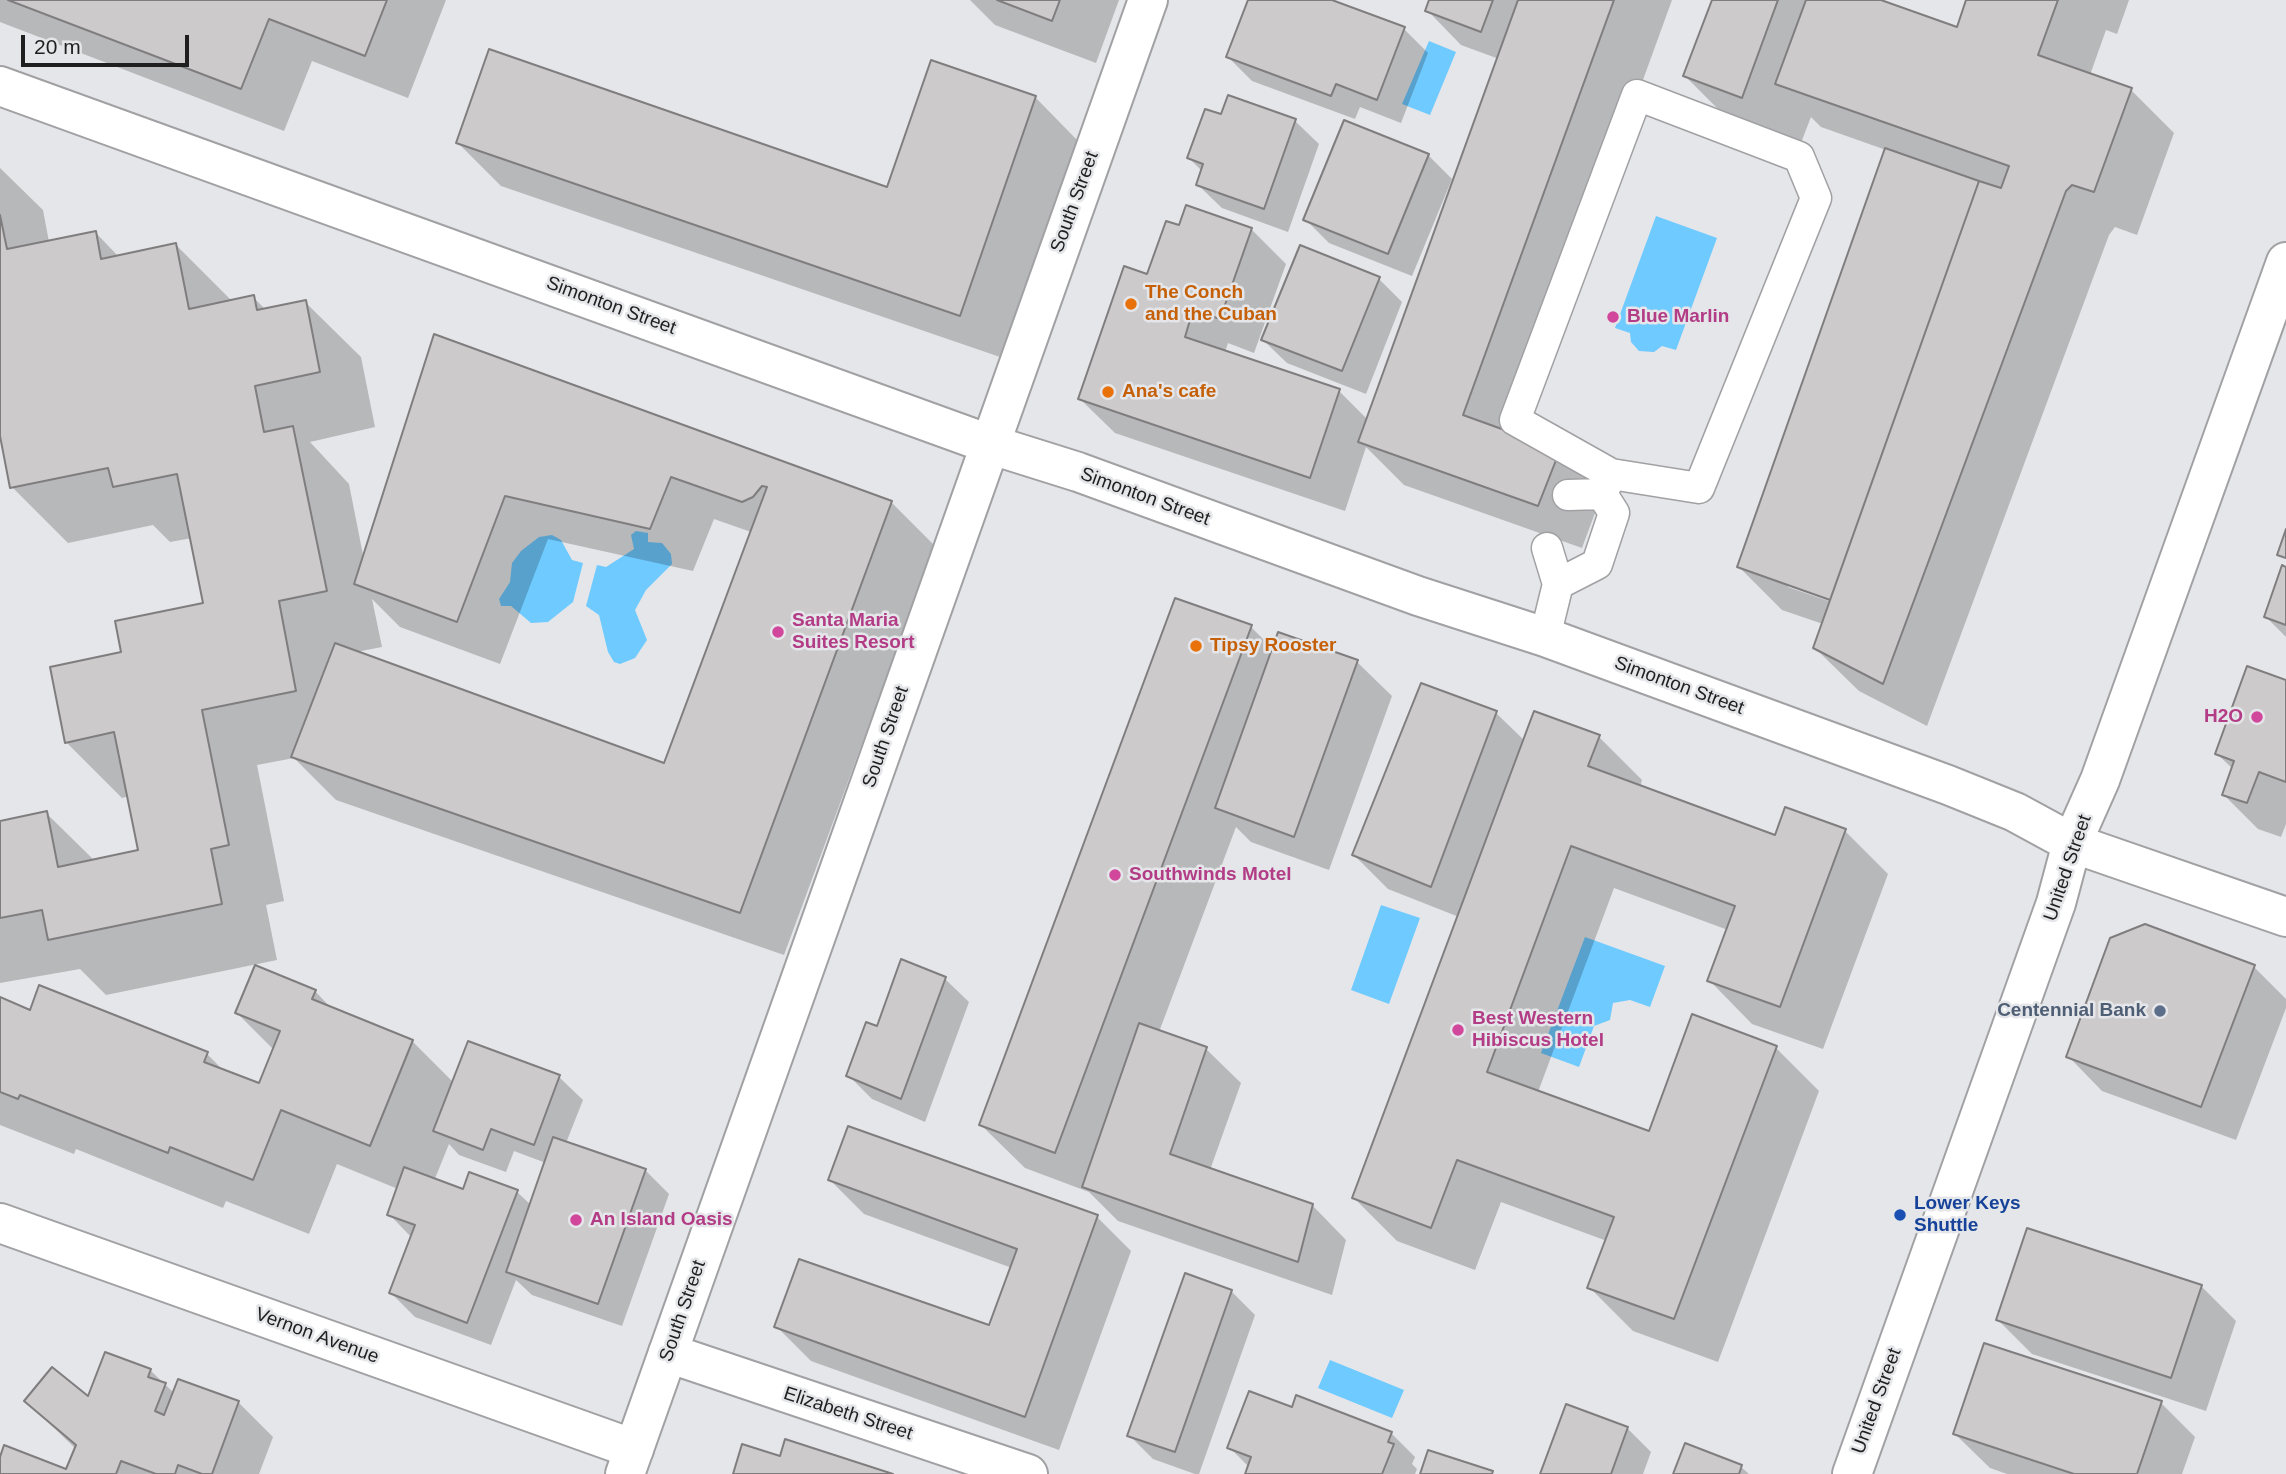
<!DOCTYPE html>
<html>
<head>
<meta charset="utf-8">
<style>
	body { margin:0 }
	#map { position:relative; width:2286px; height:1474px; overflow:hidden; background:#e5e6e9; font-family:Helvetica,sans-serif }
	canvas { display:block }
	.scale { position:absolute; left:21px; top:35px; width:168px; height:32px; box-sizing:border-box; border:4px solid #1f1f20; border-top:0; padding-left:9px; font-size:21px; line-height:24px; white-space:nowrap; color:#1f1f20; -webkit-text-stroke:5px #e5e6e9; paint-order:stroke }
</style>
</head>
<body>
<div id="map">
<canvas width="2286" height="1474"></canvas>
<div class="scale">20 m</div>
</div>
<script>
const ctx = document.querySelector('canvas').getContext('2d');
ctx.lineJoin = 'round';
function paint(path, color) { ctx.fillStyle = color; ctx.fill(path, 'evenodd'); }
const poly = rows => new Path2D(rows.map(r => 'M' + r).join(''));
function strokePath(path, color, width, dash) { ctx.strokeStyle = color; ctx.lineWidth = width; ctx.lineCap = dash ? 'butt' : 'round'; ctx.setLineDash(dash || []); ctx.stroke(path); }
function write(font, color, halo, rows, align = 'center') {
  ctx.font = font + ' Helvetica,sans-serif'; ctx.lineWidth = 5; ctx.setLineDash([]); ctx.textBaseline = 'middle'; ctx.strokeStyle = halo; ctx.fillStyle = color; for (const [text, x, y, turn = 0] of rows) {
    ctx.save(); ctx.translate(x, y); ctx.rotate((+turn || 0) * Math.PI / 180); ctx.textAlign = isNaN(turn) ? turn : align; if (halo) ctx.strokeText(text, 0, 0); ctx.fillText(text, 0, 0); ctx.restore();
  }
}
paint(poly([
	[1429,41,1456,52,1430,115,1402,104],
	[1656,216,1717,238,1676,350,1662,346,1654,352,1639,351,1631,342,1630,333,1615,328],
	[636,531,648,533,648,542,662,543,671,554,672,564,646,590,635,610,647,640,635,658,620,664,614,662,608,652,599,615,586,606,597,565,606,567,634,549,631,535],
	[552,535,561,540,572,560,583,563,573,602,548,622,531,623,511,606,501,606,499,599,510,582,512,563,521,551,539,537],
	[1381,905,1420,918,1389,1004,1351,990],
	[1585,937,1665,966,1650,1007,1630,1000,1613,1003,1610,1020,1594,1026,1579,1067,1541,1053],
	[1330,1360,1404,1390,1392,1418,1318,1388]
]), '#6ecaff');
paint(poly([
	[0,0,446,0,408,98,312,61,284,131,0,22],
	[970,0,1119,0,1096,63,995,25],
	[1250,0,1326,0,1404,29,1428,53,1401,123,1360,107,1355,119,1252,81,1228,57],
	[1431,0,1672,0,1514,435,1559,451,1602,494,1582,548,1404,485,1366,447,1345,511,1115,433,1080,399,1180,227,1187,207,1252,230,1286,264,1254,353,1228,343,1225,352,1339,391,1368,420,1499,59,1461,45,1427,10],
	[1714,0,1876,0,1958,29,1968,0,2129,0,2117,34,2106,30,2090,75,2131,90,2174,133,2137,235,2115,227,2109,235,1927,726,1859,691,1815,648,1823,624,1782,610,1739,567,1886,150,1821,127,1811,117,1797,153,1741,132,1685,76],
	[1788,583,1838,601,1837,604,1788,587],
	[1035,97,1078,141,1003,358,501,186,458,143,888,189],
	[1222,116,1295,121,1319,144,1288,232,1222,208,1198,185,1202,171,1189,158],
	[1428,155,1452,179,1412,276,1329,243,1305,219],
	[0,168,43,210,49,242,95,232,119,257,176,245,232,301,253,297,266,310,305,302,361,357,375,427,310,442,349,484,364,560,436,336,892,503,935,546,784,955,336,800,294,758,257,765,284,901,266,905,277,960,106,995,80,969,0,983,0,823,46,813,95,861,140,852,129,796,122,798,66,742,123,654,205,604,192,538,170,542,153,525,68,543,12,487,0,429],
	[714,519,751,532,665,765,356,652,382,647,372,599,400,627,500,664,548,539,693,571],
	[1379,279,1402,302,1366,394,1287,363,1263,340],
	[2286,568,2286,637,2266,617],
	[1251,627,1274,650,1279,635,1357,662,1392,696,1329,870,1251,842,1236,827,1159,1032,1206,1049,1241,1083,1210,1170,1312,1205,1346,1240,1332,1295,1118,1221,1089,1192,1025,1168,981,1125],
	[2286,681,2286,824,2281,837,2258,829,2224,795,2233,769,2217,754],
	[1496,713,1525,741,1599,737,1642,780,1640,787,1776,837,1845,831,1888,874,1823,1049,1752,1024,1709,980,1728,930,1614,888,1538,1092,1650,1133,1776,1048,1819,1091,1718,1362,1633,1331,1590,1288,1607,1241,1501,1202,1475,1270,1397,1241,1354,1198,1459,917,1388,889,1354,855],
	[2254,967,2286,999,2286,1008,2236,1140,2102,1091,2068,1056],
	[945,979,969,1002,925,1122,872,1099,848,1075,878,1028],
	[315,991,333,1010,412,1041,454,1083,559,1077,583,1100,566,1143,645,1170,669,1194,622,1326,532,1295,516,1280,491,1345,415,1317,391,1293,412,1238,389,1214,398,1189,337,1164,309,1234,226,1201,223,1208,76,1149,74,1154,0,1125,0,997,31,1012,207,1054,225,1072,260,1086,274,1050,237,1013],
	[449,1144,459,1155,506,1172,514,1151,546,1163,531,1205,517,1192,470,1174,464,1191,434,1181],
	[830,1180,1097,1217,1131,1251,1059,1450,811,1361,777,1327,990,1328,1012,1268,864,1214],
	[2028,1230,2202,1287,2236,1321,2206,1411,2032,1354,1998,1320],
	[1231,1291,1255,1315,1199,1474,1195,1474,1153,1459,1129,1435],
	[150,1370,174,1393,238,1402,273,1437,259,1474,0,1474,0,1462,67,1472,76,1449,26,1401,88,1399],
	[2161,1403,2195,1437,2182,1474,2007,1474,1990,1468,1955,1434],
	[1293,1409,1391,1433,1415,1457,1412,1464,1417,1469,1415,1474,1247,1474,1249,1467,1229,1447],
	[1627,1428,1651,1452,1643,1474,1541,1474],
	[1686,1445,1741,1467,1749,1474,1675,1474]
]), '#0003');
const building = poly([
	[8,0,387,0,365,56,269,19,241,89,8,0],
	[997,0,1060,0,1052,21,997,0],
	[1248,0,1332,0,1405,27,1377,100,1336,84,1331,96,1226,57,1248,0],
	[1429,0,1493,0,1481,32,1425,11,1429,0],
	[1518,0,1614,0,1463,415,1560,450,1538,506,1358,442,1518,0],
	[1712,0,1778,0,1742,98,1683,76,1712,0],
	[1806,0,1881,0,1957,27,1966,0,2058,0,2038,55,2132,88,2094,192,2072,185,2066,191,1883,684,1813,648,1979,181,2001,188,2009,166,1775,84,1806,0],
	[489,49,887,187,931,60,1036,96,960,316,456,143,489,49],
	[1228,95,1296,119,1264,209,1196,185,1203,164,1187,158,1205,109,1221,114,1228,95],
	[1344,120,1429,154,1388,254,1303,220,1344,120],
	[1885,148,1979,181,1830,600,1737,567,1885,148],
	[1186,205,1252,228,1220,319,1193,310,1185,337,1340,389,1310,478,1078,399,1124,266,1147,274,1166,221,1179,225,1186,205],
	[0,215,7,249,96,231,101,259,176,243,189,309,254,295,257,310,306,300,320,372,255,386,264,432,293,426,327,591,279,601,296,691,202,710,229,845,211,849,222,904,48,940,42,910,0,918,0,821,47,811,58,867,138,850,114,732,65,743,50,667,121,652,115,621,203,603,177,474,113,487,108,468,10,488,0,436,0,215],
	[1300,245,1380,277,1342,371,1261,340,1300,245],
	[434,334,892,501,740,913,291,757,335,643,664,763,767,487,762,486,753,497,742,502,671,477,650,529,505,496,457,622,354,584,434,334],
	[2286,529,2286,558,2277,555,2286,529],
	[2282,565,2286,567,2286,625,2264,617,2282,565],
	[1175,598,1252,625,1055,1153,979,1125,1175,598],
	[1278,632,1358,660,1294,837,1215,808,1278,632],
	[2247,666,2286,680,2286,782,2259,772,2247,803,2222,795,2234,761,2215,754,2247,666],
	[1421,683,1497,711,1431,887,1352,855,1421,683],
	[1534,711,1600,735,1588,766,1775,835,1785,807,1846,829,1780,1007,1707,981,1735,906,1571,846,1487,1072,1649,1131,1692,1014,1777,1046,1674,1319,1587,1288,1614,1217,1457,1160,1431,1228,1352,1198,1534,711],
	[2145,924,2255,965,2201,1107,2066,1057,2110,938,2145,924],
	[901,959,946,977,901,1099,846,1076,866,1022,877,1026,901,959],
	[255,965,316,990,312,999,413,1040,370,1146,281,1110,253,1180,170,1147,168,1153,20,1095,18,1099,0,1092,0,997,30,1010,39,985,208,1052,204,1062,259,1083,280,1031,235,1013,255,965],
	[1139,1023,1207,1047,1170,1154,1313,1204,1298,1262,1082,1187,1139,1023],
	[468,1041,560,1075,534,1145,491,1129,483,1150,433,1131,468,1041],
	[848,1126,1098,1215,1025,1417,774,1327,799,1259,989,1325,1017,1249,828,1180,848,1126],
	[553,1137,646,1169,598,1304,506,1272,553,1137],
	[404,1167,463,1189,469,1172,518,1190,467,1323,389,1293,415,1225,387,1215,404,1167],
	[2027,1228,2202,1285,2171,1378,1996,1320,2027,1228],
	[1185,1273,1232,1290,1175,1452,1127,1436,1185,1273],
	[1984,1343,2162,1401,2137,1474,2074,1474,1953,1434,1984,1343],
	[105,1352,151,1369,148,1377,166,1383,155,1411,164,1415,178,1379,239,1401,212,1474,202,1474,178,1465,175,1474,156,1474,121,1461,116,1474,0,1474,0,1457,4,1445,66,1469,76,1445,24,1401,52,1367,88,1396,105,1352],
	[1249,1391,1292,1407,1296,1395,1392,1432,1388,1442,1394,1444,1382,1474,1245,1474,1251,1457,1227,1448,1249,1391],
	[1566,1404,1628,1427,1611,1474,1540,1474,1566,1404],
	[785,1439,893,1474,733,1474,742,1444,780,1456,785,1439],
	[1685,1443,1742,1465,1739,1474,1673,1474,1685,1443],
	[1428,1450,1493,1471,1492,1474,1420,1474,1428,1450]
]);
paint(building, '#cccacb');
strokePath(building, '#807d7f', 2);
const service = poly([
	[1602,494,1611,474,1699,488,1816,198,1799,157,1637,95,1515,420,1611,474],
	[1568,495,1602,494],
	[1558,584,1597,564,1614,513,1602,494],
	[1545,637,1558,584,1547,548]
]);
const minor = poly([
	[0,86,992,445],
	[0,1223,634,1449],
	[668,1353,1028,1474]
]);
const tertiary = poly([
	[992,445,1078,472,1418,596,1545,637,1948,785,2015,812,2072,843,2286,917],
	[625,1474,1148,0],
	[1852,1474,2056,903,2072,843,2100,780,2286,262]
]);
strokePath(service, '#a1a1a4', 33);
strokePath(minor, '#a1a1a4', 42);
strokePath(tertiary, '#a1a1a4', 42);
strokePath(service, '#fff', 30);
strokePath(minor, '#fff', 38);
strokePath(tertiary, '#fff', 38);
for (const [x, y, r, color] of [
	[1131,304,7,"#e8710a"],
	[1613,317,7,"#d1479c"],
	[1108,392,7,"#e8710a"],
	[778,632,7,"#d1479c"],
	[1196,646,7,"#e8710a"],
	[2257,717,7,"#d1479c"],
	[1115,875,7,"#d1479c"],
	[2160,1011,7,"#5c6f8a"],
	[1458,1030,7,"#d1479c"],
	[1900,1215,7,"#1a4fb4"],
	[576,1220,7,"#d1479c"]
]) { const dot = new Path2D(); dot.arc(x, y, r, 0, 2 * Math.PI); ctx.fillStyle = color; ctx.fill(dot); strokePath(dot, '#e5e6e9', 2.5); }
write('19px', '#1f1f20', '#e5e6e9', [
	["South Street",1075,202,-70],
	["Simonton Street",611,306,20],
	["Simonton Street",1145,497,20],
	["Simonton Street",1679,686,20],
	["South Street",886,737,-71],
	["United Street",2068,868,-71],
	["South Street",683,1311,-71],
	["Vernon Avenue",317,1336,20],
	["United Street",1877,1401,-70],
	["Elizabeth Street",848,1414,18]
]);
write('bold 19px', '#c56008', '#e5e6e9', [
	["The Conch",1145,293],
	["and the Cuban",1145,315],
	["Ana's cafe",1122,392],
	["Tipsy Rooster",1210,646]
], 'left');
write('bold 19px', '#b23c85', '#e5e6e9', [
	["Blue Marlin",1627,317],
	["Santa Maria",792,621],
	["Suites Resort",792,643],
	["H2O",2243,717,"right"],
	["Southwinds Motel",1129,875],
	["Best Western",1472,1019],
	["Hibiscus Hotel",1472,1041],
	["An Island Oasis",590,1220]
], 'left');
write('bold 19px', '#4e5e75', '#e5e6e9', [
	["Centennial Bank",2146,1011]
], 'right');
write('bold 19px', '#164399', '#e5e6e9', [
	["Lower Keys",1914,1204],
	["Shuttle",1914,1226]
], 'left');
</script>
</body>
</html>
